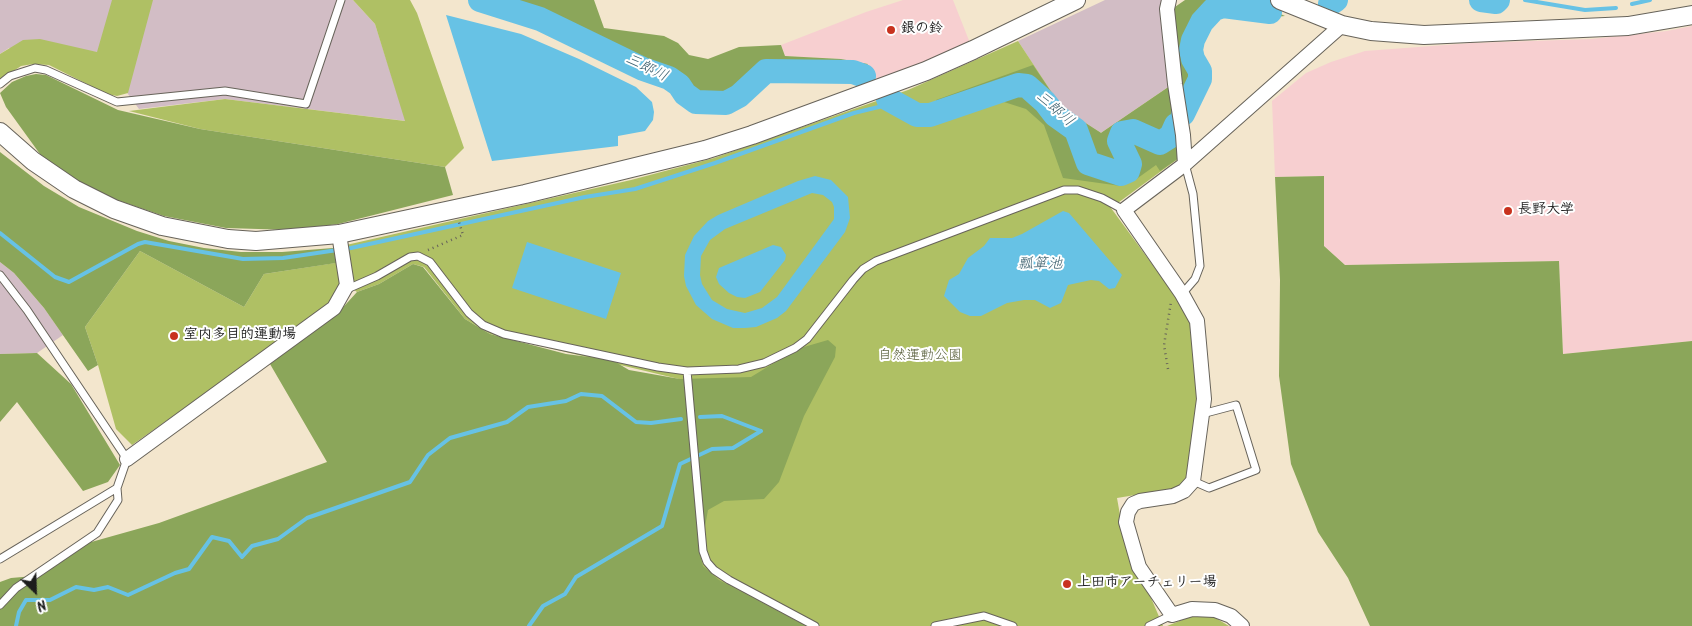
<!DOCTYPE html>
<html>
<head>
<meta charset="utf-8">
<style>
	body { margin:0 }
	#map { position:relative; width:1692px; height:626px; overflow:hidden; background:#f3e6cd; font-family:Kalam,sans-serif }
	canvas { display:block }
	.north { position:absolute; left:10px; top:566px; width:50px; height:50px; -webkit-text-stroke:4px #fff; paint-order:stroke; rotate:156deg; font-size:14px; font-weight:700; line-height:20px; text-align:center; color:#1c1c1c }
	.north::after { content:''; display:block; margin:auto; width:18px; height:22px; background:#1c1c1c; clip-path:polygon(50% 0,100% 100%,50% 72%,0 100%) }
</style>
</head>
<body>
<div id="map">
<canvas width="1692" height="626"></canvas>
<div class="north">N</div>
</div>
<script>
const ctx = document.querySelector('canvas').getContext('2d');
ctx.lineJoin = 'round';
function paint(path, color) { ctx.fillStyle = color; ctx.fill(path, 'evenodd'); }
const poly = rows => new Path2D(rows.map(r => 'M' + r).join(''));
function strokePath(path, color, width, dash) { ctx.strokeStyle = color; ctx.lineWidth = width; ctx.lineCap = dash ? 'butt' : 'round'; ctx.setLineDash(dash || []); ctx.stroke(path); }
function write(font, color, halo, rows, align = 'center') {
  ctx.font = font + ' Kalam,"Klee One",sans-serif'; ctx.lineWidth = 4; ctx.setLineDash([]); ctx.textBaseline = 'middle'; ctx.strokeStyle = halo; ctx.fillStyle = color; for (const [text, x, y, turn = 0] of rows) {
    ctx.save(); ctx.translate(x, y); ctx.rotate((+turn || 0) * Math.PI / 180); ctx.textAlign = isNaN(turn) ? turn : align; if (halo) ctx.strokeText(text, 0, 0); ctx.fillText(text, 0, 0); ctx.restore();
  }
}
paint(poly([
	[903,0,953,0,970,43,878,81,868,64,841,59,785,56,781,45,866,12],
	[1692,26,1692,341,1563,354,1559,261,1345,265,1324,246,1324,176,1275,177,1272,101,1306,73,1331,62,1365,51,1472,43,1591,39,1667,31]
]), '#f7cfd0');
paint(poly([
	[0,0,353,0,375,24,406,121,225,99,139,109,97,52,9,48,0,54],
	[1105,0,1162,0,1170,86,1101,133,1062,109,1018,41],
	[0,262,14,273,44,308,63,335,37,353,0,354]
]), '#d2bdc5');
paint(poly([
	[112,0,153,0,128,93,117,96,107,94,49,65,33,64,21,66,0,80,0,54,23,40,40,39,97,52],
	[353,0,410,0,417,13,464,148,445,167,200,129,129,111,225,99,405,121,375,24],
	[1018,41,1062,108,1101,133,1170,86,1179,158,1111,208,1182,305,1191,323,1198,399,1188,477,1180,485,1172,489,1117,498,1123,532,1163,626,557,626,679,379,490,334,465,319,424,267,413,264,379,284,357,292,346,285,320,315,291,333,132,445,116,429,98,365,85,327,140,251,244,307,264,274,335,263,333,248,631,180,714,158,908,90],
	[1192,616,1214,617,1229,626,1167,626]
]), '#afc064');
paint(poly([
	[468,0,594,0,604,28,664,36,678,43,689,55,708,59,739,47,781,45,785,56,841,59,868,64,857,78,767,75,749,89,739,100,724,107,708,108,695,105,683,97,676,89,541,25],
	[1185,0,1249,0,1285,16,1252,19,1222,13,1214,15,1197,39,1209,72,1208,78,1185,121,1172,9],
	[1033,65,1062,108,1101,133,1170,86,1179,158,1160,171,1156,165,1135,180,1121,186,1063,178,1044,125,1026,109,1004,102,942,115,936,100],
	[36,74,46,75,118,110,200,129,445,167,453,195,338,224,291,230,226,228,164,216,117,200,77,183,45,161,6,107,0,93,12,82,26,76],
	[0,152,44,186,79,207,137,231,169,241,204,248,241,252,282,252,333,248,336,263,264,274,244,307,140,251,85,327,98,365,88,371,44,308,14,273,0,262],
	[1324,176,1324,246,1345,265,1559,261,1563,354,1692,341,1692,626,1370,626,1348,578,1318,532,1291,464,1279,376,1280,280,1275,177],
	[413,264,423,267,465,319,490,334,566,354,612,360,629,370,680,379,751,377,797,349,828,340,836,347,835,357,804,416,779,482,764,499,724,501,708,510,700,554,703,566,719,580,806,626,0,626,0,582,11,578,34,576,77,546,159,523,327,462,270,364,336,315,357,292,379,284],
	[37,353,71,384,120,465,108,482,83,491,17,402,0,422,0,354]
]), '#8ba65a');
paint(poly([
	[446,15,521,34,579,59,636,87,652,102,654,112,653,120,645,131,618,136,618,146,492,161],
	[815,176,831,180,848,197,850,218,845,232,786,311,777,318,756,327,745,328,733,328,712,319,696,305,686,286,684,276,685,255,694,236,708,221,718,215,798,181],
	[812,193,823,195,832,202,834,207,834,219,777,297,762,308,745,313,727,309,712,300,702,284,700,275,701,256,710,240,725,229],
	[1063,211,1069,213,1122,275,1115,288,1109,289,1099,281,1091,280,1068,285,1061,303,1050,308,1035,300,1024,300,1007,303,981,316,970,316,960,312,944,296,949,280,959,274,968,258,984,246,990,238,1012,238,1022,234],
	[527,242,621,273,606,319,512,288],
	[773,245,781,247,786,255,785,260,760,292,745,298,737,297,729,293,719,284,716,277,719,268]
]), '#67c2e5');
strokePath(poly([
	[1525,0,1585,10,1616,8],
	[1632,4,1650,0],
	[0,233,55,277,69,282,138,244,145,242,243,259,283,258,351,248,585,197,635,189,715,163,854,113,895,103],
	[700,417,722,416,761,431],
	[16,626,19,612,26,600,50,600,76,587,94,590,108,587,128,595,175,573,189,569,212,537,229,541,242,557,252,546,278,539,307,518,410,482,428,455,450,438,507,422,528,407,566,401,581,394,602,396,636,422,651,423,681,419],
	[529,626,543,606,565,594,576,577,662,526,680,464,712,449,733,448,761,431]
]), '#67c2e5', 4);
strokePath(poly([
	[480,0,540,19,643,69,669,78,679,85,685,94,696,102,726,103,739,96,766,71,853,72,864,76],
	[1481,0,1496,2,1498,0],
	[1330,4,1336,0],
	[888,99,917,115,930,115,1018,85,1027,86,1045,102,1055,115,1076,130,1088,163,1121,174,1128,171,1130,164,1119,141,1122,133,1133,131,1160,143,1171,136,1176,125],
	[1183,114,1200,79,1200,71,1193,59,1191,50,1193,40,1202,22,1214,9,1223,6,1270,12]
]), '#67c2e5', 24);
const service = poly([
	[0,84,10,76,35,68,46,70,117,102,225,91,306,104,341,0],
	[0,275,27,310,127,459,117,488,0,559],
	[345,290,377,276,410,257,418,256,430,262,469,313,483,325,504,334,658,367,687,371,739,369,764,363,795,348,807,339,853,280,863,269,876,261,1064,190,1078,190,1102,198,1124,210],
	[1182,294,1195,279,1200,266,1193,194,1185,164],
	[687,371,703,551,707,562,714,570,729,580,815,626],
	[1193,481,1209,488,1256,470,1236,405,1202,414],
	[0,605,16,588,97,533,118,500,117,488],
	[935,626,984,616,1013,626],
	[1149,626,1172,615]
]);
const minor = poly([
	[1169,0,1167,9,1175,84,1183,135,1185,164],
	[127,459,334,308,347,285,339,234],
	[1242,626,1231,616,1215,610,1192,609,1172,615,1139,567,1126,522,1128,512,1133,504,1140,501,1173,496,1184,491,1193,481,1204,399,1197,321,1182,294,1124,210,1185,164,1342,25]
]);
const tertiary = poly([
	[1280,0,1342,25,1371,31,1424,35,1628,26,1692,15],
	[0,132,33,161,74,189,114,209,162,226,228,239,256,241,339,234,525,194,705,150,752,135,926,71,973,50,1076,0]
]);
strokePath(service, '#67635a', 9);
strokePath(minor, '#67635a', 16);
strokePath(tertiary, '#67635a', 20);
strokePath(poly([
	[428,250,463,235,459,222],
	[1168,369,1164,345,1171,302]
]), '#67635a', 2.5, [1, 4]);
strokePath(service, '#fff', 7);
strokePath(minor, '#fff', 14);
strokePath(tertiary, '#fff', 18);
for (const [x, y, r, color] of [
	[891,30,5,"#c8321e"],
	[1508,211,5,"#c8321e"],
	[174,336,5,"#c8321e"],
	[1067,584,5,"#c8321e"]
]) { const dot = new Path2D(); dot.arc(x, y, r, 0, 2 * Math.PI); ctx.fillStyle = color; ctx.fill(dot); strokePath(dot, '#fff', 2); }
write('bold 14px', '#1c1c1c', '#fff', [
	["銀の鈴",901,30],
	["長野大学",1518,211],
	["室内多目的運動場",184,336],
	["上田市アーチェリー場",1077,584]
], 'left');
write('14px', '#575e39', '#fff', [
	["自然運動公園",920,357]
]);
write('italic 15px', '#3a5e6c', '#fff', [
	["三郎川",646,69,26],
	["三郎川",1054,110,41],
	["瓢箪池",1040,265]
]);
</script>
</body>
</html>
